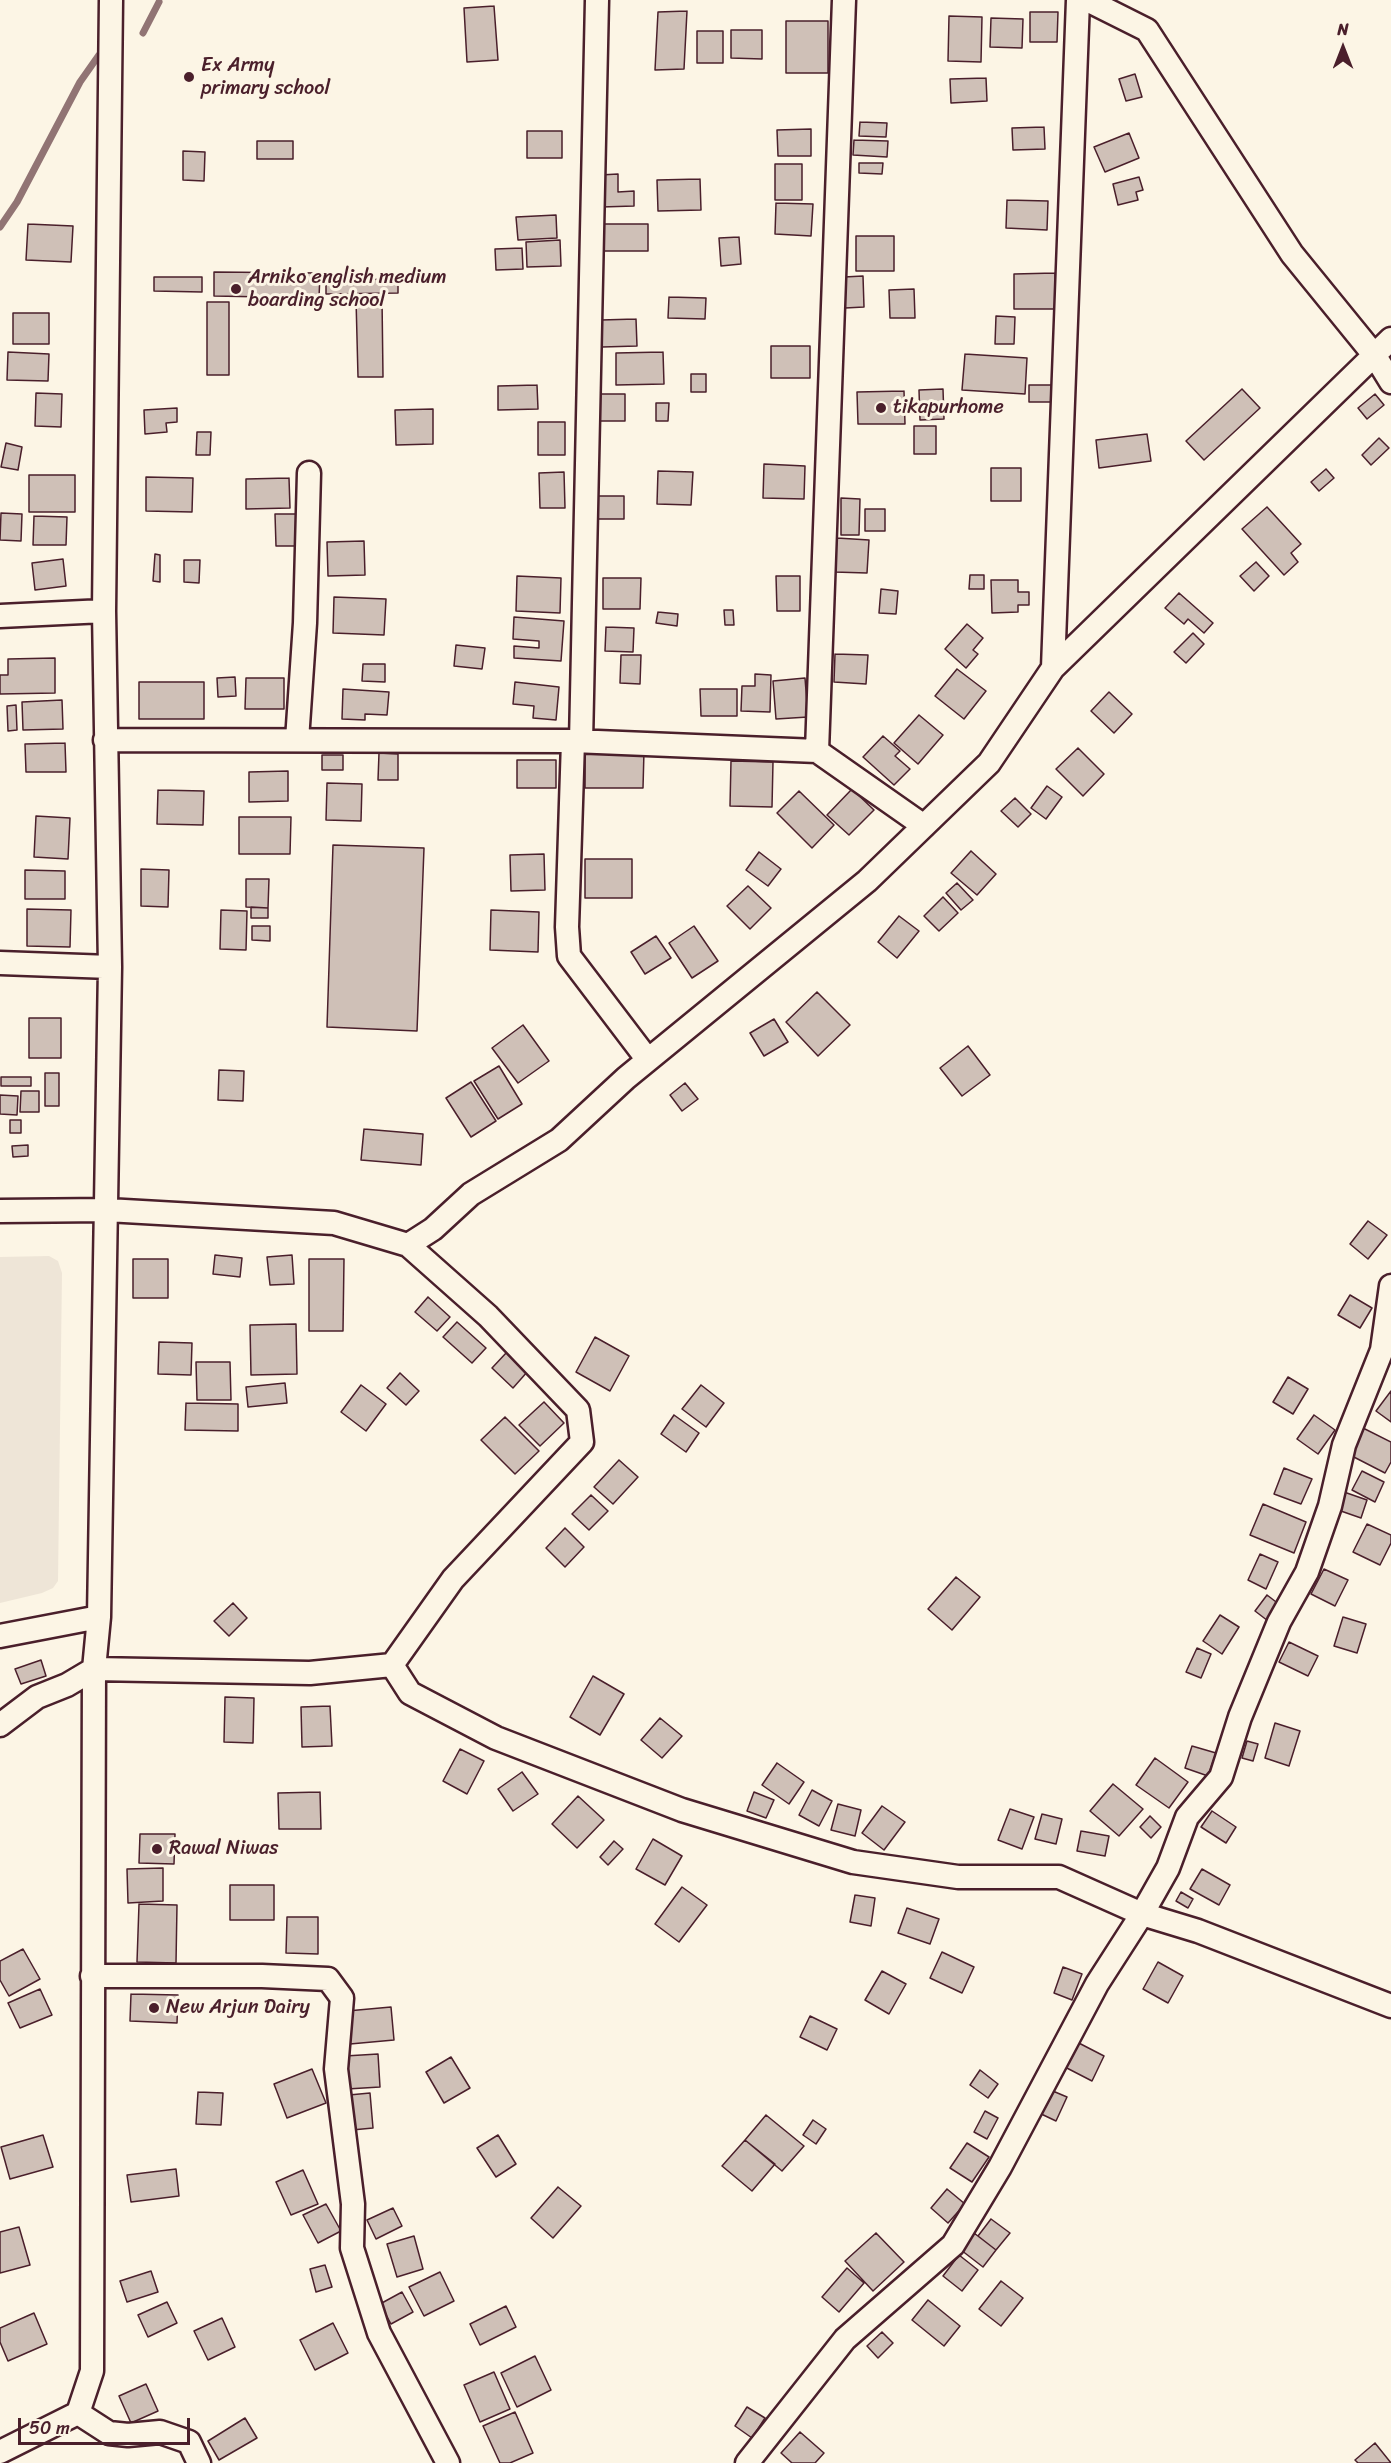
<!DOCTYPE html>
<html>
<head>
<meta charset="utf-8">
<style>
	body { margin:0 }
	#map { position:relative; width:1391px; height:2463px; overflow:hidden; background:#fcf5e5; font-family:Sriracha,sans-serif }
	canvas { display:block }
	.north { position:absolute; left:1313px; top:18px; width:60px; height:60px; -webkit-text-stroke:4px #fcf5e5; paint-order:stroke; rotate:0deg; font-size:16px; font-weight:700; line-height:24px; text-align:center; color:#4a1f2b }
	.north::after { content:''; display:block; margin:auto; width:21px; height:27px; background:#4a1f2b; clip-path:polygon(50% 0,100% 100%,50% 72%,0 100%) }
	.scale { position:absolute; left:18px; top:2418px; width:172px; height:27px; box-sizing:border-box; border:3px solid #4a1f2b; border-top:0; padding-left:8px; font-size:18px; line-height:21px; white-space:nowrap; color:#4a1f2b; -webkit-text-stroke:4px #fcf5e5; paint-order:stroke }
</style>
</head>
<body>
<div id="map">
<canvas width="1391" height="2463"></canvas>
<div class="north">N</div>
<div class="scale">50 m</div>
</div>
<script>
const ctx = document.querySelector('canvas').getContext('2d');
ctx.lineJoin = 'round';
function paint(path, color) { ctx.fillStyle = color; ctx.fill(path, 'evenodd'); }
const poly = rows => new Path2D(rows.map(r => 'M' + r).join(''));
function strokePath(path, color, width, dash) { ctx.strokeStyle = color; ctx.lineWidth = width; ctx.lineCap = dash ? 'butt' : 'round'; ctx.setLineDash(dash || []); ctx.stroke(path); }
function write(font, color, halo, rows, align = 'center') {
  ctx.font = font + ' Sriracha,sans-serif'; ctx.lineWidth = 6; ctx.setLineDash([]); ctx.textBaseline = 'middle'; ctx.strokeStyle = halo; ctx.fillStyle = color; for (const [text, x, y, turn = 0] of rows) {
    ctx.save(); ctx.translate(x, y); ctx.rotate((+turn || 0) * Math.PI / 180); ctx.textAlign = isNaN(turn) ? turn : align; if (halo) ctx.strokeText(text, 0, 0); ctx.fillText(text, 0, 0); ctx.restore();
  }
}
paint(poly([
	[49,1256,58,1261,62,1273,58,1581,53,1588,42,1593,0,1603,0,1257]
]), '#eee5d7');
strokePath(poly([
	[143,33,159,2],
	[0,227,17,202,80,82,99,55]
]), '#917474', 7);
const building = poly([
	[494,6,498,60,467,62,464,8,494,6],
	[687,11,684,69,655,70,658,12,687,11],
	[1030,12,1058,12,1057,42,1030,42,1030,12],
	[949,16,982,17,981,62,948,61,949,16],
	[991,18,1023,19,1022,48,990,47,991,18],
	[786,21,828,21,828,73,786,73,786,21],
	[731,30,762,30,762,59,731,58,731,30],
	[697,31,723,31,723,63,697,63,697,31],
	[1135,74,1142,97,1126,101,1119,79,1135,74],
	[986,78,987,101,951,103,950,79,986,78],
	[860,122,887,123,886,137,859,136,860,122],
	[1044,127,1045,149,1013,150,1012,128,1044,127],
	[811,129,811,156,778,156,777,130,811,129],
	[527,131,562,131,562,158,527,158,527,131],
	[1129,133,1139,158,1105,172,1094,147,1129,133],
	[854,140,888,141,887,157,853,155,854,140],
	[257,141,293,141,293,159,257,159,257,141],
	[183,151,205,152,204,181,183,180,183,151],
	[859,163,883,163,882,174,859,173,859,163],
	[775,164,802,164,802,200,775,200,775,164],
	[618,174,618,192,634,191,634,206,601,207,600,175,618,174],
	[1139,177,1143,190,1136,192,1138,200,1118,205,1113,184,1139,177],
	[700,179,701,210,658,211,657,180,700,179],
	[1007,200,1048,201,1047,230,1006,228,1007,200],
	[776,203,813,204,811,236,775,234,776,203],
	[556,215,557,238,518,240,516,217,556,215],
	[28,224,73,226,71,262,26,260,28,224],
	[600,224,648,224,648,251,600,251,600,224],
	[856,236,894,236,894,271,856,271,856,236],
	[739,237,741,264,721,266,719,238,739,237],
	[560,240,561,266,527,267,526,242,560,240],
	[522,248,523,269,496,270,495,249,522,248],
	[214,272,320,273,319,298,214,296,214,272],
	[1055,273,1056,309,1014,309,1014,274,1055,273],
	[863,276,864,307,845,308,844,277,863,276],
	[154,277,202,277,202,292,154,291,154,277],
	[398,279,398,293,326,294,326,280,398,279],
	[914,289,915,318,890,318,889,290,914,289],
	[669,297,706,298,705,319,668,318,669,297],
	[382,298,383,377,358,377,356,299,382,298],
	[207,302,229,302,229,375,207,375,207,302],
	[13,313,49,313,49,344,13,344,13,313],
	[996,316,1015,317,1014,344,995,344,996,316],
	[636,319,637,346,602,347,601,320,636,319],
	[771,346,810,346,810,378,771,378,771,346],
	[8,352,49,354,48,381,7,380,8,352],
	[663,352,664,384,616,385,616,353,663,352],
	[965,354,1027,358,1025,394,962,390,965,354],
	[691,374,706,374,706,392,691,392,691,374],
	[537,385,538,409,498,410,498,386,537,385],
	[1029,385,1052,385,1052,402,1029,402,1029,385],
	[943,389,944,419,920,420,919,390,943,389],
	[1242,389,1260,408,1204,460,1186,441,1242,389],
	[904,391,905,424,858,424,857,392,904,391],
	[36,393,62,394,61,427,35,426,36,393],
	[595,394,625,394,625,421,594,421,595,394],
	[1375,394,1384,405,1367,419,1358,408,1375,394],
	[656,403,669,403,668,421,656,421,656,403],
	[177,408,177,422,166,423,167,432,145,434,144,410,177,408],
	[433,409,433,444,396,445,395,410,433,409],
	[538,422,565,422,565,455,538,455,538,422],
	[914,426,936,426,936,454,914,454,914,426],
	[197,432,211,432,210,455,196,455,197,432],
	[1147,434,1151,461,1099,468,1096,440,1147,434],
	[1379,438,1389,448,1371,465,1362,455,1379,438],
	[6,443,22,447,18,470,1,467,6,443],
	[764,464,805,466,804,499,763,498,764,464],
	[991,468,1021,468,1021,501,991,501,991,468],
	[1326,469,1334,478,1319,491,1311,482,1326,469],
	[658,471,693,472,691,505,657,504,658,471],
	[564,472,565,508,540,508,539,473,564,472],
	[29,475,75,475,75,512,29,512,29,475],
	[146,477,193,478,192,512,146,511,146,477],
	[289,478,290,508,246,509,246,479,289,478],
	[596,496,624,496,624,519,596,519,596,496],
	[841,498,860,499,859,535,841,535,841,498],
	[1267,507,1301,544,1291,553,1298,562,1284,575,1242,529,1267,507],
	[865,509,885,509,885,531,865,531,865,509],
	[1,513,22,514,21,541,0,540,1,513],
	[275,514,296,514,297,546,276,546,275,514],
	[34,516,67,517,66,545,33,545,34,516],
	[837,538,869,540,867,573,834,572,837,538],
	[364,541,365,575,328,576,327,542,364,541],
	[155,554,160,555,160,582,153,581,155,554],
	[63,559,66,586,35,590,32,563,63,559],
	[184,560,200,560,199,583,184,582,184,560],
	[1256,562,1269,576,1254,591,1240,576,1256,562],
	[970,575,984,575,984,589,969,589,970,575],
	[517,576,561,578,560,613,516,611,517,576],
	[776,576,800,576,800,611,777,611,776,576],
	[603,578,641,578,640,609,603,609,603,578],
	[991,580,1018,580,1018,592,1029,592,1029,605,1018,605,1018,612,992,613,991,580],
	[881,589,898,591,896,614,879,613,881,589],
	[1179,593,1213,623,1204,633,1188,619,1184,624,1165,608,1179,593],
	[334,597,386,599,384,635,333,633,334,597],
	[724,610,733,610,734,625,725,625,724,610],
	[658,612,678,614,677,626,656,623,658,612],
	[514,617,564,621,561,661,514,658,514,646,539,648,539,641,513,639,514,617],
	[967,624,983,638,973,650,978,654,966,668,945,649,967,624],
	[606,627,634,628,633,652,605,651,606,627],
	[1193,633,1204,644,1186,663,1174,652,1193,633],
	[456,645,485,648,482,669,454,666,456,645],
	[835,654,868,655,866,684,834,682,835,654],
	[621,655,641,655,640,684,620,683,621,655],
	[55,658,55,693,0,694,0,675,8,675,8,659,55,658],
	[363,664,385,664,385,682,362,681,363,664],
	[957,669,986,691,964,719,935,696,957,669],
	[755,674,771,675,770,712,741,711,742,686,755,686,755,674],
	[235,677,236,696,218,697,217,678,235,677],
	[246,678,284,678,284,709,245,709,246,678],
	[805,678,808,717,776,719,773,681,805,678],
	[139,682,204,682,204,719,139,719,139,682],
	[515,682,559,687,556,720,533,718,534,706,513,704,515,682],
	[343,689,389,692,387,715,365,714,365,720,342,719,343,689],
	[700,689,737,689,737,716,701,716,700,689],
	[1109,692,1132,714,1114,733,1091,711,1109,692],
	[62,700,63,729,23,730,22,702,62,700],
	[16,705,17,730,8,731,7,706,16,705],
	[919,715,943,735,918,764,894,743,919,715],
	[883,736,900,751,895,756,910,769,894,785,863,757,883,736],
	[65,743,66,772,26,772,25,744,65,743],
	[1078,748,1104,774,1083,796,1056,769,1078,748],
	[585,751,644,751,643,788,585,788,585,751],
	[379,753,398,754,398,780,378,780,379,753],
	[322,755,343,755,343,770,322,770,322,755],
	[517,760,556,760,556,788,517,788,517,760],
	[731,761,773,762,772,807,730,806,731,761],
	[288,771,288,801,249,802,249,772,288,771],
	[327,783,362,784,361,821,326,820,327,783],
	[1047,786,1062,797,1046,819,1031,808,1047,786],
	[852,789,874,810,849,835,827,815,852,789],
	[158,790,204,791,203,825,157,824,158,790],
	[799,791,834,825,812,848,777,813,799,791],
	[1015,798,1031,814,1018,827,1001,811,1015,798],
	[36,816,70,818,68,859,34,857,36,816],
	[239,817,291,817,290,854,239,854,239,817],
	[333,845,424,848,417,1031,327,1027,333,845],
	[971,851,996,874,977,895,951,873,971,851],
	[759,852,781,869,768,886,746,870,759,852],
	[544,854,545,890,511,891,510,855,544,854],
	[585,859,632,859,632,898,585,898,585,859],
	[141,869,169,870,168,907,141,906,141,869],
	[25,870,65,871,65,899,25,899,25,870],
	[246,879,269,879,268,908,246,907,246,879],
	[957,883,973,900,961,910,946,893,957,883],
	[748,886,771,908,750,929,727,906,748,886],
	[943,897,958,913,939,931,924,916,943,897],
	[251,907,268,908,268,918,251,918,251,907],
	[27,909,71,910,70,947,27,946,27,909],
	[221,910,247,911,246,950,220,949,221,910],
	[491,910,539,912,538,952,490,950,491,910],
	[899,916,919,931,897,958,878,942,899,916],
	[252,926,270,926,270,941,252,940,252,926],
	[694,926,718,961,692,978,669,943,694,926],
	[656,936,671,958,645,974,631,952,656,936],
	[817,992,850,1025,818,1056,786,1022,817,992],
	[29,1018,61,1018,61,1058,29,1058,29,1018],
	[774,1019,788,1042,764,1056,750,1033,774,1019],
	[523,1025,549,1061,518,1083,492,1048,523,1025],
	[968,1046,990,1075,962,1096,940,1068,968,1046],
	[499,1066,522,1104,498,1119,474,1081,499,1066],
	[219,1070,244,1071,243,1101,218,1100,219,1070],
	[45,1073,59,1073,59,1106,45,1106,45,1073],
	[1,1077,31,1077,31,1086,1,1086,1,1077],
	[471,1082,496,1121,471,1137,446,1098,471,1082],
	[685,1083,698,1099,682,1111,670,1095,685,1083],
	[21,1091,39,1091,39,1112,20,1112,21,1091],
	[0,1095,18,1096,17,1115,0,1114,0,1095],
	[10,1120,21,1120,21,1133,10,1133,10,1120],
	[364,1129,423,1134,421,1165,361,1160,364,1129],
	[28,1145,28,1156,13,1157,12,1146,28,1145],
	[1368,1221,1387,1235,1368,1259,1350,1244,1368,1221],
	[215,1255,242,1258,240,1277,213,1274,215,1255],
	[292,1255,294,1284,270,1285,267,1257,292,1255],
	[133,1259,168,1259,168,1298,133,1298,133,1259],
	[309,1259,344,1259,343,1331,309,1331,309,1259],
	[1350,1295,1372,1308,1360,1328,1338,1315,1350,1295],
	[428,1297,450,1317,437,1331,415,1312,428,1297],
	[457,1322,486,1348,472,1363,443,1337,457,1322],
	[296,1324,297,1374,251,1375,250,1325,296,1324],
	[595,1337,629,1356,610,1391,576,1372,595,1337],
	[159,1342,192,1343,191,1375,158,1374,159,1342],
	[507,1352,528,1371,513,1388,492,1368,507,1352],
	[196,1362,230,1362,231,1400,197,1400,196,1362],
	[400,1373,419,1391,406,1405,387,1388,400,1373],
	[1288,1377,1308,1389,1293,1414,1273,1402,1288,1377],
	[285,1383,287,1403,248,1407,246,1387,285,1383],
	[361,1385,386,1404,366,1431,341,1412,361,1385],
	[701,1385,724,1403,706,1427,682,1409,701,1385],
	[1391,1391,1391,1422,1376,1411,1391,1391],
	[544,1402,564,1423,540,1446,519,1425,544,1402],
	[186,1403,238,1404,238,1431,185,1430,186,1403],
	[674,1415,699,1433,686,1452,661,1434,674,1415],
	[1314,1415,1335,1430,1318,1454,1297,1439,1314,1415],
	[505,1417,539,1451,515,1474,481,1440,505,1417],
	[1361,1427,1391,1442,1391,1462,1385,1473,1348,1454,1361,1427],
	[619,1460,638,1477,613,1504,594,1487,619,1460],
	[1284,1468,1312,1479,1301,1504,1274,1494,1284,1468],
	[1362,1471,1384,1482,1375,1502,1352,1490,1362,1471],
	[1344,1492,1367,1500,1361,1518,1338,1510,1344,1492],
	[591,1495,608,1511,589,1530,572,1514,591,1495],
	[1263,1504,1306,1522,1294,1553,1250,1535,1263,1504],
	[1367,1524,1391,1535,1391,1543,1380,1565,1353,1552,1367,1524],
	[565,1528,584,1547,565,1567,546,1548,565,1528],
	[1260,1554,1278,1562,1266,1589,1248,1580,1260,1554],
	[1324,1569,1348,1580,1335,1606,1311,1594,1324,1569],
	[956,1577,980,1597,952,1630,928,1609,956,1577],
	[1267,1595,1284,1608,1272,1624,1255,1611,1267,1595],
	[233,1603,247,1618,229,1636,214,1621,233,1603],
	[1220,1615,1239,1627,1222,1654,1203,1641,1220,1615],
	[1343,1617,1366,1624,1357,1653,1334,1646,1343,1617],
	[1289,1642,1318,1656,1308,1676,1279,1662,1289,1642],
	[1197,1648,1211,1654,1201,1678,1186,1672,1197,1648],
	[41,1660,46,1676,21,1684,15,1669,41,1660],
	[593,1676,624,1694,600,1735,570,1717,593,1676],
	[225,1697,254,1698,253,1743,224,1742,225,1697],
	[330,1706,332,1746,302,1747,301,1707,330,1706],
	[660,1718,682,1736,662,1758,641,1740,660,1718],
	[1275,1723,1300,1731,1289,1766,1265,1758,1275,1723],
	[1247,1741,1258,1744,1253,1761,1242,1758,1247,1741],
	[1192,1746,1216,1753,1208,1776,1185,1768,1192,1746],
	[460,1749,484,1761,467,1794,443,1781,460,1749],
	[1155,1758,1188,1782,1169,1808,1136,1785,1155,1758],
	[777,1763,804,1782,789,1804,762,1785,777,1763],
	[522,1772,538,1794,513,1811,498,1789,522,1772],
	[1113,1784,1143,1809,1119,1836,1090,1811,1113,1784],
	[812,1790,832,1801,819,1826,799,1815,812,1790],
	[320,1792,321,1829,279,1829,278,1793,320,1792],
	[754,1792,774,1800,766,1818,747,1811,754,1792],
	[578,1796,604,1820,577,1848,552,1824,578,1796],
	[838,1804,861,1810,855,1836,831,1830,838,1804],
	[882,1806,905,1822,884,1850,862,1833,882,1806],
	[1010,1809,1034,1817,1022,1849,998,1840,1010,1809],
	[1212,1811,1236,1827,1226,1843,1201,1827,1212,1811],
	[1042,1814,1062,1819,1056,1844,1035,1839,1042,1814],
	[1150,1816,1161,1827,1151,1838,1140,1827,1150,1816],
	[1081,1831,1109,1836,1105,1856,1077,1851,1081,1831],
	[140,1834,175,1834,174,1864,139,1863,140,1834],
	[653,1839,682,1856,665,1885,636,1869,653,1839],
	[614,1841,623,1849,608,1865,600,1857,614,1841],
	[163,1868,163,1901,128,1903,127,1869,163,1868],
	[1202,1869,1230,1885,1219,1905,1190,1889,1202,1869],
	[230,1885,274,1885,274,1920,230,1920,230,1885],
	[682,1887,707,1905,679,1942,655,1924,682,1887],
	[1181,1892,1193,1899,1188,1908,1176,1901,1181,1892],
	[855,1895,875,1898,871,1926,850,1922,855,1895],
	[139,1904,177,1905,176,1963,137,1962,139,1904],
	[907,1908,939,1919,930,1944,898,1933,907,1908],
	[287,1917,318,1917,318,1954,286,1953,287,1917],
	[23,1949,40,1979,9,1996,0,1980,0,1961,23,1949],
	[942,1952,974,1967,962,1993,930,1978,942,1952],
	[1158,1962,1183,1976,1168,2003,1143,1989,1158,1962],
	[1063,1967,1082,1974,1072,2000,1054,1993,1063,1967],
	[882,1971,906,1984,889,2014,865,2000,882,1971],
	[40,1989,52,2015,20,2028,8,2003,40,1989],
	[131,1994,178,1995,177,2023,130,2021,131,1994],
	[391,2007,394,2040,350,2044,347,2011,391,2007],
	[810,2016,837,2029,827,2050,800,2037,810,2016],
	[1073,2040,1104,2056,1092,2081,1061,2065,1073,2040],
	[378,2054,380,2087,347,2089,345,2056,378,2054],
	[451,2057,470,2088,444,2103,426,2072,451,2057],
	[312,2069,326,2103,287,2118,274,2084,312,2069],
	[980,2070,998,2084,988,2098,970,2085,980,2070],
	[1048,2089,1067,2097,1056,2121,1037,2112,1048,2089],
	[198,2092,223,2093,221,2125,196,2124,198,2092],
	[370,2093,373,2128,352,2130,349,2095,370,2093],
	[985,2111,998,2118,987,2139,974,2132,985,2111],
	[766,2115,804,2146,782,2171,745,2140,766,2115],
	[813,2120,826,2129,816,2144,803,2135,813,2120],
	[43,2135,53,2167,10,2179,1,2147,43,2135],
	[498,2135,516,2164,496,2177,477,2148,498,2135],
	[745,2140,775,2164,752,2191,722,2166,745,2140],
	[967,2143,989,2157,972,2182,950,2168,967,2143],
	[176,2169,179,2196,131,2202,127,2175,176,2169],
	[303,2170,318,2204,291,2215,276,2182,303,2170],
	[558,2187,581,2206,553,2238,531,2218,558,2187],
	[947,2189,965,2204,948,2223,931,2208,947,2189],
	[326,2204,341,2231,318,2243,303,2215,326,2204],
	[393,2208,402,2226,376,2239,367,2220,393,2208],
	[991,2219,1010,2233,996,2250,978,2236,991,2219],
	[19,2227,30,2265,0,2273,0,2232,19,2227],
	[876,2233,904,2262,873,2291,845,2261,876,2233],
	[974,2233,996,2250,983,2267,961,2250,974,2233],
	[414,2236,423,2269,397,2277,387,2244,414,2236],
	[959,2255,978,2270,962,2291,943,2276,959,2255],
	[325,2265,332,2287,316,2292,310,2269,325,2265],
	[847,2268,864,2283,839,2312,822,2297,847,2268],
	[151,2271,158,2292,127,2302,120,2281,151,2271],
	[440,2272,454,2301,424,2316,409,2287,440,2272],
	[1001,2281,1023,2298,1001,2326,979,2309,1001,2281],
	[402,2292,413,2312,391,2324,380,2304,402,2292],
	[928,2300,960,2326,944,2346,912,2320,928,2300],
	[167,2302,177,2323,148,2337,138,2315,167,2302],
	[506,2306,516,2327,480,2345,470,2324,506,2306],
	[34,2313,47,2344,8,2361,0,2342,0,2328,34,2313],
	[222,2318,235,2347,208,2360,194,2331,222,2318],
	[333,2323,348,2353,315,2370,300,2340,333,2323],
	[882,2332,893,2343,878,2358,867,2346,882,2332],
	[535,2356,551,2390,517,2407,501,2373,535,2356],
	[494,2372,510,2409,480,2422,464,2385,494,2372],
	[146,2384,158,2411,131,2423,119,2396,146,2384],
	[747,2407,765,2418,752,2438,735,2426,747,2407],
	[515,2412,533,2453,510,2463,500,2463,483,2426,515,2412],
	[245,2418,257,2438,219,2460,208,2441,245,2418],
	[800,2432,824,2453,815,2463,792,2463,781,2453,800,2432],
	[1375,2443,1391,2463,1358,2463,1355,2460,1375,2443]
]);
paint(building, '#cfc0b7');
strokePath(building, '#4a1f2b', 1.5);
const street = poly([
	[1087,0,1147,30,1292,254,1375,356,1391,382],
	[0,616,104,611],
	[1053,668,1078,0],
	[105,740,573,741,817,751,924,826],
	[297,740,305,623,309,473],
	[573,741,567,927,569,956,648,1060],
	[581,742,597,0],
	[817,751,844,0],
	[0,963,110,967],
	[0,1211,107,1210,334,1223,408,1245,433,1229,471,1194,559,1140,626,1078,867,881,989,763,1053,668,1391,339],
	[0,1636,99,1617],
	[392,1665,410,1693,496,1738,682,1810,853,1862,958,1877,1059,1877,1142,1914,1168,1868,1187,1817,1221,1777,1240,1717,1279,1622,1307,1572,1330,1506,1344,1445,1382,1350,1391,1286],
	[0,1725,37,1697,67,1685,94,1669,310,1673,392,1665,453,1579,582,1442,578,1410,488,1316,408,1245],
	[92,1976,262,1976,328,1979,342,1998,336,2069,353,2204,352,2248,379,2333,448,2463],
	[78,2413,109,2433,128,2435,160,2432,189,2442,199,2463],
	[0,2452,78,2413,92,2371,94,1669,99,1617,110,967,104,611,111,0],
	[747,2463,845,2339,953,2245,1000,2167,1097,1984,1142,1914,1198,1931,1391,2006]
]);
strokePath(street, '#4a1f2b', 27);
strokePath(street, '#fcf5e5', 22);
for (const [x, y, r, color] of [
	[189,77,6,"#4a1f2b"],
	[236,289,6,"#4a1f2b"],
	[881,408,6,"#4a1f2b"],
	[157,1849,6,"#4a1f2b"],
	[154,2008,6,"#4a1f2b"]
]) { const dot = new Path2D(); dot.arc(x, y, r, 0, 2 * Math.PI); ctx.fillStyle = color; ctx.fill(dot); strokePath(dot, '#fcf5e5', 2); }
write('20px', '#4a1f2b', '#fcf5e5', [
	["Ex Army",201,66],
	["primary school",201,89],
	["Arniko english medium",248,278],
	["boarding school",248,301],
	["tikapurhome",893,408],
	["Rawal Niwas",169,1849],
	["New Arjun Dairy",166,2008]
], 'left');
</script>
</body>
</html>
